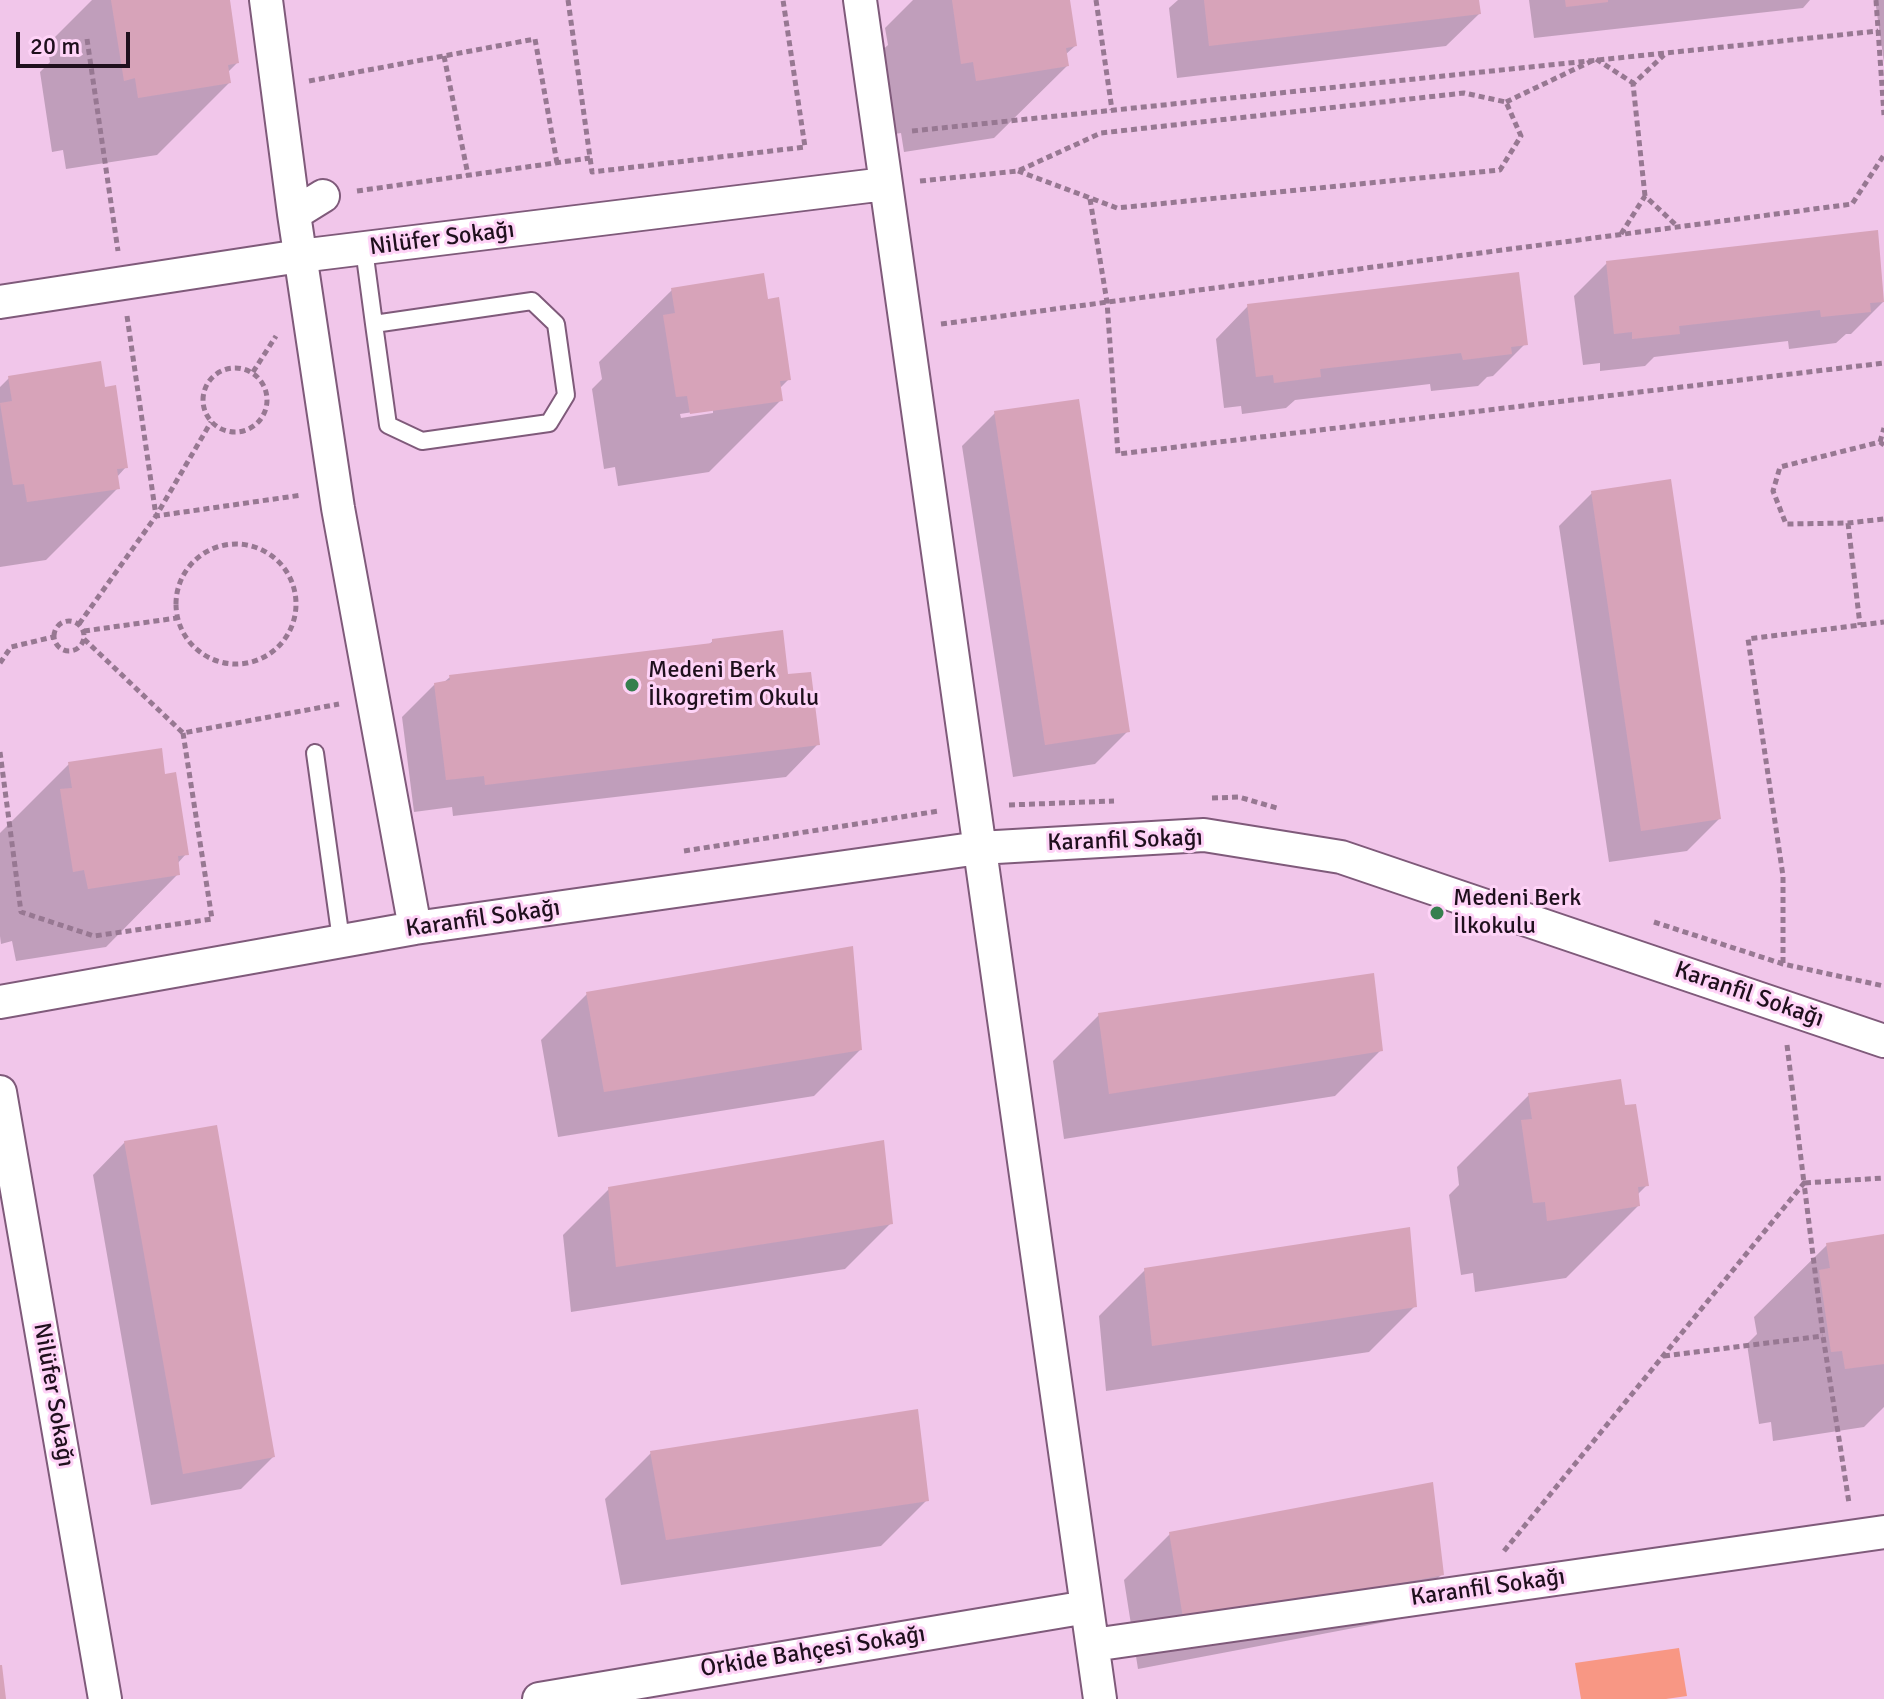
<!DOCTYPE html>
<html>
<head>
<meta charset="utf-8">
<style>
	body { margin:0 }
	#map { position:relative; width:1884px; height:1699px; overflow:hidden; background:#f1c6ea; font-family:Signika,sans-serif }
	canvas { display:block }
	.scale { position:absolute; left:16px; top:32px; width:114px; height:36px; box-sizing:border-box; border:4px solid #1f101d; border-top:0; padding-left:10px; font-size:24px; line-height:28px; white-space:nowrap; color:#1f101d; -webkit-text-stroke:6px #fed3f7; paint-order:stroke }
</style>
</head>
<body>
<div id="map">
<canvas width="1884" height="1699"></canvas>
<div class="scale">20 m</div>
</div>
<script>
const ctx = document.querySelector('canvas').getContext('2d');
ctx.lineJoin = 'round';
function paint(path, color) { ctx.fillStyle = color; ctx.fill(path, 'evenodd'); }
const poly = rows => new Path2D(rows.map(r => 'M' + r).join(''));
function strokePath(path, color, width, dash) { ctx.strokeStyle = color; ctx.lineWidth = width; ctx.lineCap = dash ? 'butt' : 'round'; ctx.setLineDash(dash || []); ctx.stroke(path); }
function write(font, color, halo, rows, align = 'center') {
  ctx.font = font + ' Signika,sans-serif'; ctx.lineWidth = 6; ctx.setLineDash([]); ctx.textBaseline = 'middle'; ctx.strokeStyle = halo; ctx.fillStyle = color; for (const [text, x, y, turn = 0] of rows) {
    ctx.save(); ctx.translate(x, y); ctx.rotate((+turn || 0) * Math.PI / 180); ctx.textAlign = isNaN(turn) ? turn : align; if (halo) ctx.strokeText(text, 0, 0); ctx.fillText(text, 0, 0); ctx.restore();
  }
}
paint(poly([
	[1679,1648,1687,1696,1666,1699,1581,1699,1575,1663]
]), '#f89784');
paint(poly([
	[92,0,228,0,237,63,228,72,229,83,157,155,66,169,63,150,52,152,40,72,50,62,47,45],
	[913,0,1068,0,1075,46,1065,55,1067,66,994,138,904,152,901,133,889,135,877,55,888,45,885,28],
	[1178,0,1477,0,1479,14,1446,46,1177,78,1169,8],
	[1529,0,1810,0,1803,8,1534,38],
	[1875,0,1884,0,1884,62],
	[1607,263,1884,301,1851,334,1846,334,1836,343,1789,349,1788,341,1654,357,1645,366,1600,371,1600,363,1583,365,1574,296],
	[672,290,766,301,789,379,779,389,781,400,709,472,618,486,615,467,604,469,592,389,602,379,599,362],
	[713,409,713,413,681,418,680,414],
	[1248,306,1525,344,1493,376,1487,377,1478,386,1431,391,1430,384,1295,400,1286,408,1242,414,1241,406,1224,408,1216,339],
	[9,378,103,389,126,467,117,477,118,488,46,560,0,567,0,387],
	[995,413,1128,731,1095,764,1013,777,962,446],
	[1592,493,1719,819,1687,851,1609,862,1559,526],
	[713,641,786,676,818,744,786,777,453,816,452,807,414,812,402,717,435,684,443,683,450,677,708,645],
	[69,764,163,776,186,854,177,864,178,874,106,947,16,961,12,941,1,944,0,936,0,833],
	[587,994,860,1050,814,1096,558,1137,541,1040],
	[1099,1015,1381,1050,1335,1096,1064,1139,1053,1061],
	[1529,1095,1624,1107,1647,1185,1637,1195,1638,1206,1566,1278,1475,1292,1473,1273,1461,1275,1449,1195,1459,1185,1457,1167],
	[125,1142,273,1457,241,1489,151,1505,93,1175],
	[609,1189,891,1223,845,1269,571,1312,563,1235],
	[1884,1236,1884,1407,1864,1427,1773,1441,1771,1422,1759,1424,1747,1344,1757,1334,1754,1317,1827,1245],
	[1145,1270,1415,1306,1369,1352,1106,1391,1099,1316],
	[651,1453,927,1500,881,1546,621,1585,605,1499],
	[1170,1534,1442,1574,1396,1620,1138,1669,1124,1580]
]), '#0003');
paint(poly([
	[111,0,230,0,239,63,228,65,231,83,138,98,135,78,124,81],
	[952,0,1070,0,1077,46,1066,48,1069,66,976,81,973,62,961,64],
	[1204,0,1479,0,1481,14,1209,46],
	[1565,0,1608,0,1608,2,1566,7],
	[1878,230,1884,302,1870,303,1871,312,1821,317,1820,310,1679,326,1680,334,1632,339,1632,332,1614,334,1606,261],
	[1519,272,1528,345,1511,347,1512,354,1463,360,1461,353,1320,369,1321,377,1274,383,1273,375,1256,377,1247,304],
	[764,273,768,299,779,297,791,380,780,381,783,401,690,414,687,396,676,397,663,315,675,313,671,288],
	[101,361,105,387,116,385,128,468,117,469,120,489,27,502,24,484,13,485,0,403,12,401,8,376],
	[1079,399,1130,732,1045,745,994,411],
	[1671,479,1721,819,1641,831,1591,491],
	[783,630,788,674,811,672,820,745,485,785,484,776,446,780,434,683,450,680,449,675,712,643,712,639],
	[162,748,165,774,176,772,189,855,178,856,180,875,88,889,84,870,73,872,60,789,72,788,68,762],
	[853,946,862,1050,604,1092,586,992],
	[1374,973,1383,1051,1109,1094,1098,1013],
	[1621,1079,1625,1105,1636,1104,1649,1186,1638,1187,1640,1206,1547,1221,1545,1202,1533,1203,1521,1120,1532,1119,1528,1093],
	[217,1125,275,1457,183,1474,124,1141],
	[884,1140,893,1224,616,1267,608,1187],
	[1410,1227,1417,1307,1152,1346,1144,1268],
	[1884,1234,1884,1364,1845,1369,1842,1351,1831,1352,1819,1270,1830,1268,1826,1243],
	[918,1409,929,1501,666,1540,650,1451],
	[1433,1482,1444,1575,1184,1624,1169,1532],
	[0,1665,2,1665,6,1699,0,1699]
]), '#d7a3b9');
const service = poly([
	[364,249,374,324,388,425,422,441,549,423,566,395,556,324,532,301,374,324],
	[315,753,341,940]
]);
const minor = poly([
	[266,0,294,214,323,196],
	[860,0,1100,1699],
	[294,214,338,508,415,928],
	[0,302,300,256,885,184],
	[0,1002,415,928,979,848,1204,835,1341,857,1884,1041],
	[0,1092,105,1699],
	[1093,1645,1884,1532],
	[539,1699,1087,1607]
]);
strokePath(service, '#7f5a7a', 20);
strokePath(minor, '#7f5a7a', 36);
strokePath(poly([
	[568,0,592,172,805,147,783,0],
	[1096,0,1112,110],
	[1876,0,1884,115],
	[87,39,118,251],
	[444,56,468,175],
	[309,81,535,39,557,163],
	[1506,102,1596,59,1633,83],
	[912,131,1878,31],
	[920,181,1018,171,1101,133,1464,93,1506,102,1521,136,1500,170,1117,208,1018,171],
	[357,191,590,158],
	[1645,196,1633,84,1664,55],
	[1090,199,1107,302,1118,454,1884,363],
	[1621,234,1645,196,1677,226],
	[127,316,156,516,302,495],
	[941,324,1852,204,1884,155],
	'203 400a32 32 0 1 1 64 0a32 32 0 1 1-64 0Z',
	[253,372,276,336],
	[1880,442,1884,428],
	[1884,445,1880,442,1780,467,1773,491,1786,524,1848,523,1884,519],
	[1848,523,1860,625],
	'176 604a60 60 0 1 1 120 0a60 60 0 1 1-120 0Z',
	'54 636a15 15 0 1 1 30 0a15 15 0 1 1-30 0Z',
	[79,624,156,516,211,422],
	[84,631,177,618],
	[84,639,183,733,339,704],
	[0,663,11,647,53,637],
	[0,752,21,912,94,936,212,919,183,733],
	[1212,798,1239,797,1277,808],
	[1009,805,1114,801],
	[684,851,939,811],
	[1654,922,1783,964,1884,986],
	[1783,963,1783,876,1748,639,1884,622],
	[1787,1045,1804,1183,1884,1178],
	[1664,1356,1823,1336],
	[1504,1551,1804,1183,1823,1336,1849,1503]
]), '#977892', 5, [6, 4]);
strokePath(service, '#fff', 16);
strokePath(minor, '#fff', 32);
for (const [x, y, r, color] of [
	[632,685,8,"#35804e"],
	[1437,913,8,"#35804e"]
]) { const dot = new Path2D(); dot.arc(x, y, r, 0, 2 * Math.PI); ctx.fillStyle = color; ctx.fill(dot); strokePath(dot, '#fed3f7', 3); }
write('24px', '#1f101d', '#fed3f7', [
	["Nilüfer Sokağı",442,239,-7],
	["Karanfil Sokağı",1125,841,-2],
	["Karanfil Sokağı",483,919,-8],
	["Karanfil Sokağı",1749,995,19],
	["Nilüfer Sokağı",53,1395,80],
	["Karanfil Sokağı",1488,1588,-8],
	["Orkide Bahçesi Sokağı",813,1652,-9]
]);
write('24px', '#1f101d', '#fed3f7', [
	["Medeni Berk",648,671],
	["İlkogretim Okulu",648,699],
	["Medeni Berk",1453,899],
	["İlkokulu",1453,927]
], 'left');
</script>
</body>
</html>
